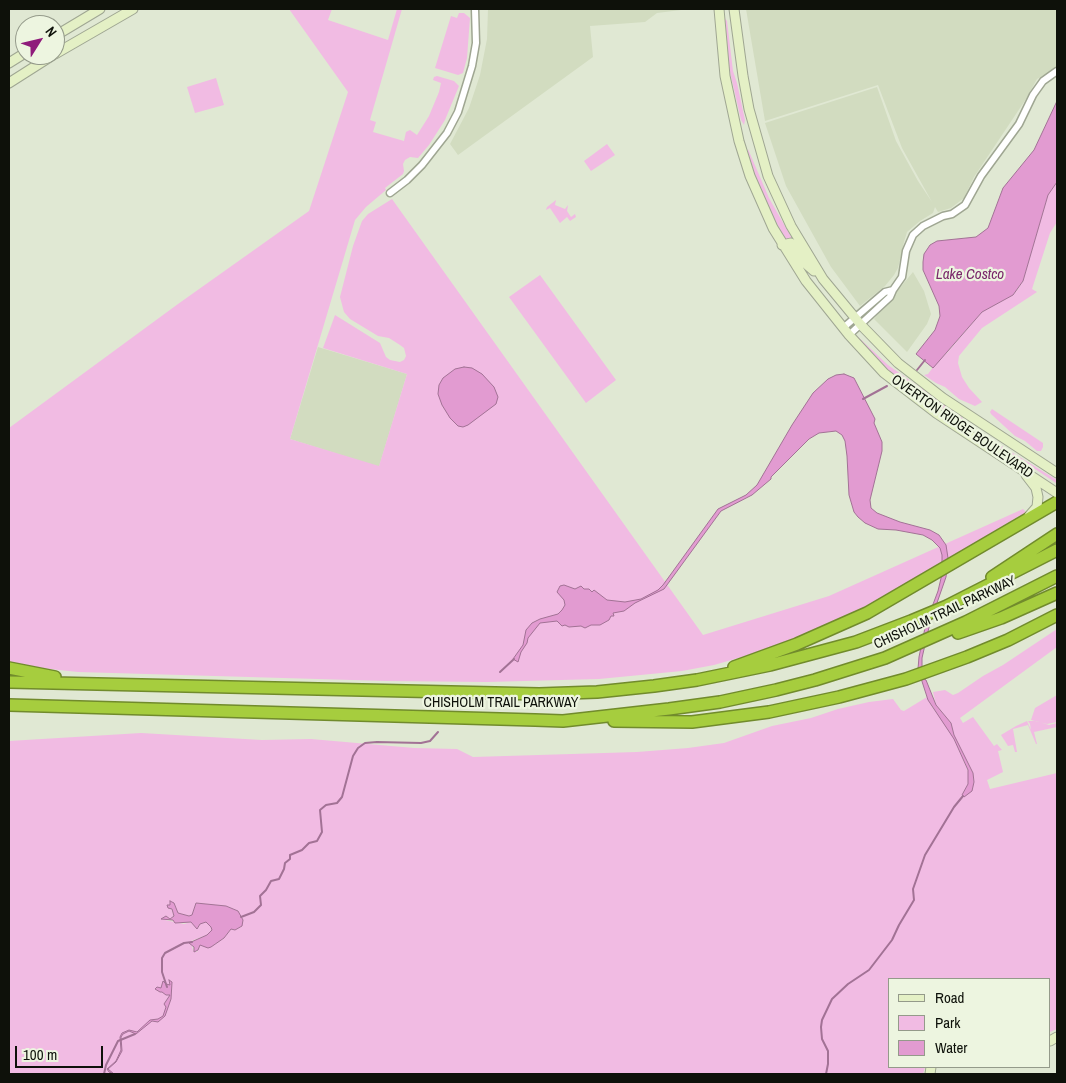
<!DOCTYPE html>
<html>
<head>
<meta charset="utf-8">
<style>
	body { margin:0 }
	#map { position:relative; width:1066px; height:1083px; overflow:hidden; background:#e0e8d3; font-family:"Archivo Narrow",sans-serif }
	canvas { display:block }
	.frame { position:absolute; inset:0; border:10px solid #0e110a; pointer-events:none }
	.legend { position:absolute; left:888px; top:978px; width:162px; height:90px; box-sizing:border-box; background:#edf5e0; border:1px solid #949a8a; margin:0; padding:6px 9px; list-style:none; font-size:15px; color:#0e110a }
	.legend li { display:flex; align-items:center; gap:10px; height:25px }
	.legend b { width:25px; border:1px solid #949a8a }
	.north { position:absolute; left:15px; top:15px; width:50px; height:50px; box-sizing:border-box; background:#edf5e0; border:1px solid #949a8a; border-radius:50%; rotate:54deg; font-size:14px; font-weight:700; line-height:20px; text-align:center; color:#0e110a }
	.north::after { content:''; display:block; margin:auto; width:18px; height:22px; background:#8f1b7b; clip-path:polygon(50% 0,100% 100%,50% 72%,0 100%) }
	.scale { position:absolute; left:15px; top:1046px; width:88px; height:22px; box-sizing:border-box; border:2px solid #0e110a; border-top:0; padding-left:6px; font-size:15px; line-height:18px; white-space:nowrap; color:#0e110a; -webkit-text-stroke:4px #edf5e0; paint-order:stroke }
</style>
</head>
<body>
<div id="map">
<canvas width="1066" height="1083"></canvas>
<div class="frame"></div>
<ul class="legend">
<li><b style="height:6px;background:#e4f0c5"></b>Road</li>
<li><b style="height:14px;background:#f1bbe3"></b>Park</li>
<li><b style="height:14px;background:#e29bd1"></b>Water</li>
</ul>
<div class="north">N</div>
<div class="scale">100 m</div>
</div>
<script>
const ctx = document.querySelector('canvas').getContext('2d');
ctx.lineJoin = 'round';
function paint(path, color) { ctx.fillStyle = color; ctx.fill(path, 'evenodd'); }
const poly = rows => new Path2D(rows.map(r => 'M' + r).join(''));
function strokePath(path, color, width, dash) { ctx.strokeStyle = color; ctx.lineWidth = width; ctx.lineCap = dash ? 'butt' : 'round'; ctx.setLineDash(dash || []); ctx.stroke(path); }
function write(font, color, halo, rows, align = 'center') {
  ctx.font = font + ' "Archivo Narrow",sans-serif'; ctx.lineWidth = 4.5; ctx.setLineDash([]); ctx.textBaseline = 'middle'; ctx.strokeStyle = halo; ctx.fillStyle = color; for (const [text, x, y, turn = 0] of rows) {
    ctx.save(); ctx.translate(x, y); ctx.rotate((+turn || 0) * Math.PI / 180); ctx.textAlign = isNaN(turn) ? turn : align; if (halo) ctx.strokeText(text, 0, 0); ctx.fillText(text, 0, 0); ctx.restore();
  }
}
paint(poly([
	[488,9,689,9,657,13,645,22,590,26,593,57,458,155,450,144,469,108,480,75,487,39],
	[746,9,1057,9,1057,68,1037,79,1026,99,974,177,964,198,951,208,938,212,935,207,933,213,920,221,907,232,904,242,898,268,894,275,885,286,860,306,831,267,786,186,765,123,877,87,896,141,918,181,932,202,902,148,878,85,765,121],
	[913,272,924,291,931,314,927,324,907,352,874,319],
	[318,347,407,374,379,467,290,439]
]), '#d2dcc0');
paint(poly([
	[289,9,332,9,328,20,388,40,397,9,402,9,370,120,376,122,373,132,404,141,406,132,410,130,417,135,429,116,439,92,441,83,433,80,434,77,437,76,454,81,459,86,445,120,429,145,418,158,410,157,405,160,403,164,404,171,403,174,385,188,386,190,366,207,355,220,290,439,379,466,407,374,323,348,335,315,380,343,386,357,390,360,400,362,404,360,406,356,404,348,400,345,389,338,378,336,350,319,344,312,340,297,353,246,362,221,368,214,392,199,703,635,829,596,1023,509,1028,514,1019,516,888,596,841,621,763,651,714,665,682,671,599,679,487,682,386,681,78,672,22,666,9,663,9,428,178,304,309,211,348,92],
	[459,13,464,13,470,18,467,58,463,73,458,75,435,68,451,16,457,18],
	[724,17,727,21,733,71,737,83,745,120,744,125,741,120,727,59],
	[216,78,224,105,195,113,187,87],
	[607,144,615,155,591,171,584,161],
	[748,149,769,198,794,242,785,240,761,192,748,156],
	[1057,182,1057,222,1050,233,1032,289,1037,292,982,328,959,356,958,363,962,377,969,388,982,402,975,406,959,399,945,387,936,383,924,375,928,374,939,359,947,353,982,312,1013,295,1018,289,1023,281,1048,195],
	[556,200,555,205,565,209,568,205,567,211,571,217,575,214,576,217,570,221,567,217,560,223,550,208,546,210,547,207],
	[540,275,616,380,586,403,509,297],
	[857,336,888,365,959,415,964,420,958,419,893,375,856,337],
	[992,409,1043,443,1043,447,1041,451,1037,451,1025,441,1015,436,991,414,990,412],
	[980,434,987,437,1057,480,1056,483,1023,461,996,447,982,439,979,436],
	[1057,629,1057,647,960,718,963,723,973,717,994,746,997,744,1002,750,998,751,1003,772,987,780,990,789,1057,773,1057,1029,1050,1032,1050,979,890,979,890,1067,925,1067,923,1074,9,1074,9,741,141,733,262,740,311,739,414,748,457,749,473,757,637,752,688,748,724,743,772,726,811,718,838,709,869,702,893,699,901,710,904,711,927,697,932,707,944,722,954,739,968,771,968,784,962,797,974,782,973,773,954,735,951,723,936,705,933,692,945,690,953,695,958,693,983,676,1003,665],
	[174,903,178,913,189,916,192,915,196,903,226,906,238,911,242,926,235,930,231,929,224,938,214,945,200,945,197,952,193,950,191,941,207,935,212,930,211,927,206,922,200,924,198,928,191,922,184,924,165,920,166,916,170,919,174,916,170,905,170,904],
	[1057,695,1057,722,1047,724,1031,720,1035,708],
	[1027,721,1031,730,1030,724,1028,721,1036,721,1049,725,1057,723,1057,727,1034,732,1037,744,1036,744,1028,725,1013,729,1017,752,1015,752,1013,745,1008,746,1001,735,1016,726]
]), '#f1bbe3');
const water = poly([
	[1057,101,1057,182,1048,195,1023,281,1013,295,982,312,933,368,916,354,935,330,940,316,939,306,923,270,923,262,924,254,930,245,937,241,976,237,988,228,1003,188,1034,150,1057,101],
	[464,367,472,368,482,374,494,387,498,397,496,404,468,425,463,427,458,426,450,418,442,405,438,394,439,385,443,378,455,369,464,367],
	[844,374,854,378,875,419,874,423,882,442,882,451,870,500,871,508,877,513,900,522,930,530,939,535,946,545,948,558,946,577,930,623,922,658,922,666,924,679,926,680,936,705,951,723,954,735,973,773,974,782,972,791,964,797,962,795,968,784,968,770,954,739,928,700,918,669,919,657,926,623,938,591,942,574,942,555,940,548,932,540,923,535,896,530,878,529,865,523,858,517,854,512,849,495,847,456,845,441,842,435,836,431,819,433,809,439,771,477,771,479,752,495,721,511,664,589,635,603,624,611,613,613,614,616,611,616,609,620,600,625,591,625,585,628,581,626,569,627,565,625,562,626,557,621,540,623,528,638,527,643,521,652,518,662,513,659,523,645,526,630,532,623,540,619,558,614,562,610,565,605,564,600,557,592,560,586,564,585,575,589,581,586,584,589,589,589,592,592,594,590,607,600,625,602,641,599,658,590,663,585,718,509,746,495,757,485,792,425,813,393,828,379,836,375,844,374],
	[170,901,174,903,178,913,189,916,192,915,196,903,226,906,238,911,243,920,242,926,235,930,231,929,224,938,211,947,208,948,200,945,198,950,194,952,194,947,189,943,207,935,212,930,211,927,206,922,200,924,197,929,191,922,175,923,173,920,161,919,166,916,170,919,174,916,172,909,168,908,167,905,170,905,170,901],
	[169,980,172,982,171,999,165,1016,158,1022,152,1021,136,1034,129,1031,123,1034,121,1037,122,1051,116,1062,108,1069,114,1074,109,1072,107,1069,116,1061,121,1050,120,1037,122,1033,129,1030,137,1032,150,1020,158,1019,163,1016,166,1007,164,1004,170,995,166,995,162,992,160,992,155,989,157,987,161,988,163,981,166,984,170,985,169,980]
]);
paint(water, '#e29bd1');
strokePath(water, '#a27295', 1);
strokePath(poly([
	[917,370,925,360],
	[863,399,887,386],
	[500,672,514,659],
	[241,917,254,912,261,905,260,896,266,890,271,881,279,879,284,869,285,863,290,859,290,855,302,850,309,843,317,841,322,832,320,810,326,805,337,803,342,797,353,756,358,748,365,743,377,742,421,743,430,741,438,732],
	[167,987,162,972,162,958,165,953,184,943,192,942],
	[104,1074,106,1065,118,1041,135,1034],
	[826,1074,828,1064,828,1051,822,1039,821,1027,822,1020,832,999,848,984,869,970,892,940,899,925,914,900,913,889,925,855,954,807,963,796]
]), '#a27295', 2);
const street = poly([
	[390,193,407,180,422,165,447,133,458,112,472,66,476,43,475,9],
	[843,328,885,292,893,290],
	[849,335,890,297,893,290,902,277,906,251,913,235,923,226,943,216,952,214,965,205,981,176,1019,124,1033,95,1043,81,1057,71]
]);
const secondary = poly([
	[719,9,725,76,739,141,750,176,773,228,806,281,849,335,884,373,936,413,1057,493],
	[734,9,743,76,749,109,768,176,791,226,823,279,861,325,898,363,943,398,1057,473],
	[55,36,100,9],
	[55,54,133,9],
	[9,63,25,53],
	[9,83,53,55],
	[782,245,791,243,806,264,814,271],
	[1026,475,1036,488,1038,497,1037,507,1029,516],
	[1050,1041,1057,1037],
	[930,1074,931,1067]
]);
const highway = poly([
	[992,577,1057,534],
	[958,633,1001,618,1057,593],
	[734,667,797,644,867,613,1057,502],
	[9,668,55,677],
	[9,682,539,694,597,692,654,686,697,680,770,665,856,642,911,621,947,606,1057,550],
	[9,705,535,720,563,721,669,709,720,702,776,690,815,680,885,658,966,622,1057,576],
	[614,721,692,722,769,712,839,697,906,679,967,657,1008,640,1057,615]
]);
strokePath(street, '#9fa692', 9);
strokePath(secondary, '#9fa692', 11);
strokePath(highway, '#718b2c', 14);
strokePath(street, '#fff', 6);
strokePath(secondary, '#e4f0c5', 9);
strokePath(highway, '#a6cd3e', 11);
write('14px', '#0e110a', '#edf5e0', [
	["OVERTON RIDGE BOULEVARD",962,427,35],
	["CHISHOLM TRAIL PARKWAY",945,613,-25],
	["CHISHOLM TRAIL PARKWAY",501,703]
]);
write('italic 15px', '#7a276a', '#edf5e0', [
	["Lake Costco",970,275]
]);
</script>
</body>
</html>
